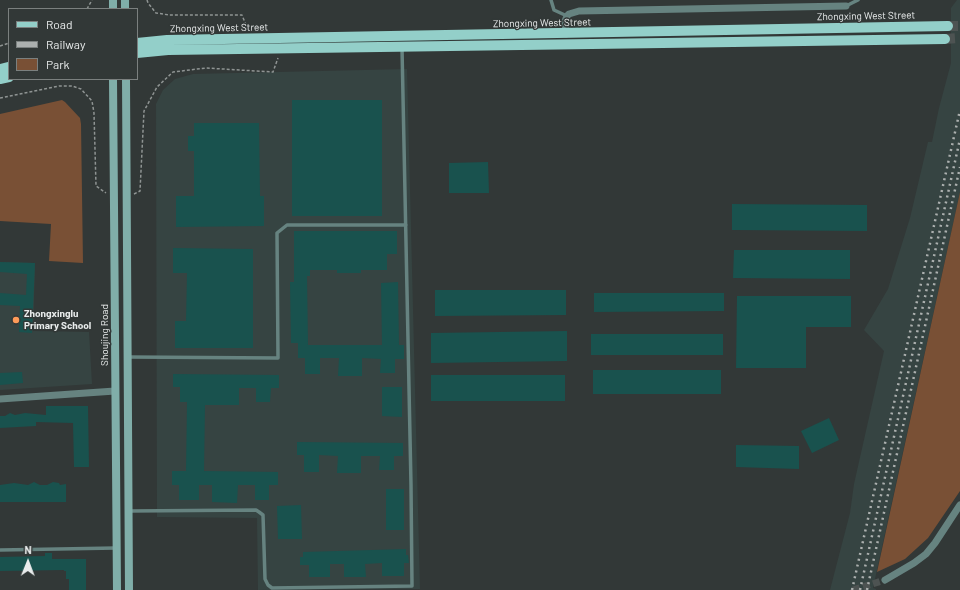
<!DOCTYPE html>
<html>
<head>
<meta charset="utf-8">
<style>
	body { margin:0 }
	#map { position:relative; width:960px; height:590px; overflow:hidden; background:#323837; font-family:Barlow,sans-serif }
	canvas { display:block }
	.legend { position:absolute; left:8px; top:8px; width:130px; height:72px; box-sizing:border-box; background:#323837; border:1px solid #7b807f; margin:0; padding:5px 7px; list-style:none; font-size:12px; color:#e9ecec }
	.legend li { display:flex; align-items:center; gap:8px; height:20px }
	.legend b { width:20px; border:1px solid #7b807f }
	.north { position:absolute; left:8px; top:542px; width:40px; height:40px; -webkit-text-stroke:3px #323837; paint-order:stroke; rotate:1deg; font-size:11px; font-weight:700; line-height:16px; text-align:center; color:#e9ecec }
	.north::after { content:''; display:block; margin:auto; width:14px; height:18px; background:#e9ecec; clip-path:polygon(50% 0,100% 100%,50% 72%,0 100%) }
</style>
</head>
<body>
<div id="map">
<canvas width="960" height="590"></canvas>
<ul class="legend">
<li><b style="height:5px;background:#93cfc9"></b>Road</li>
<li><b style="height:5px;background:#acb0af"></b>Railway</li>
<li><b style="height:11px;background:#795035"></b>Park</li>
</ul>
<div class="north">N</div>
</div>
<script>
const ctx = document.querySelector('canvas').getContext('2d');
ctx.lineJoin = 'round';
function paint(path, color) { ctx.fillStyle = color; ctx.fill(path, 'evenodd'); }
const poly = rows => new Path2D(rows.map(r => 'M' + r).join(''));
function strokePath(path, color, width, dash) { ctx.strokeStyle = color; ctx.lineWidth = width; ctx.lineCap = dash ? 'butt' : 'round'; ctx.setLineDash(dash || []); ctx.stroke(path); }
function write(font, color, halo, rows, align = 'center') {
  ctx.font = font + ' Barlow,sans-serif'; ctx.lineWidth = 3; ctx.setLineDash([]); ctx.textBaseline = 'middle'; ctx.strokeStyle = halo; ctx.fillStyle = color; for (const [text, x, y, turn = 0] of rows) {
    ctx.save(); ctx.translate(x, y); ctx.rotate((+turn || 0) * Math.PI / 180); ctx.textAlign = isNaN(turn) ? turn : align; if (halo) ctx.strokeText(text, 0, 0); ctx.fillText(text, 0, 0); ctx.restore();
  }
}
paint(poly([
	[957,0,960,0,960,192,873,588,876,589,876,590,830,590,850,513,854,484,884,351,864,330,888,289,910,218,928,142,932,142,939,108,951,63,951,8],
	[407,69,420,589,258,590,257,518,157,517,156,104,163,90,175,79,193,74],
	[0,262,35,263,33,331,89,332,92,384,0,390]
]), '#364442');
paint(poly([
	[62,100,65,102,80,118,81,124,83,263,49,261,51,224,0,221,0,114],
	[960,192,960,491,928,538,905,559,877,572]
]), '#795035');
paint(poly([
	[292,100,382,100,382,216,292,216],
	[194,123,259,123,260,196,264,196,264,226,176,227,176,196,194,196,194,151,188,151,188,136,194,136],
	[488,162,489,193,449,193,449,163],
	[732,204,867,205,867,231,732,230],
	[294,231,397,231,397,254,387,254,387,270,361,270,361,273,337,273,337,270,310,270,310,276,307,276,308,345,382,345,381,283,398,282,399,345,404,345,404,359,395,359,395,373,380,373,381,359,362,358,362,376,338,376,339,358,320,358,320,374,305,374,305,358,298,358,298,343,291,343,290,282,294,282],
	[173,248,253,249,253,348,175,348,175,321,186,321,187,273,173,273],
	[734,250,850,250,850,279,733,278],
	[0,262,35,263,32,333,19,332,20,306,0,305,0,293,26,295,27,274,0,272],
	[435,290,566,290,566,315,435,316],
	[594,293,724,293,724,311,594,312],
	[737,296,851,296,851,327,806,327,806,368,736,368],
	[567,331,567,361,431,363,431,333],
	[591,334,723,334,723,355,591,355],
	[593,370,721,370,721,394,593,394],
	[22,372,23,383,0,385,0,373],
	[173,374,279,375,279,388,271,388,270,402,256,402,256,388,239,388,239,405,205,405,204,471,278,472,278,485,269,485,269,500,255,500,255,485,238,485,237,503,212,502,212,485,199,485,199,500,179,500,179,485,172,485,172,471,186,471,187,402,180,402,180,387,173,387],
	[431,375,565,375,565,401,431,401],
	[382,387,402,387,402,417,382,416],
	[46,406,88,406,89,467,74,467,73,423,36,422,36,426,0,428,0,416,5,416,10,413,15,415,25,413,46,415],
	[829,418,839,440,812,453,801,431],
	[297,442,403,443,403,456,394,456,394,470,379,470,380,456,361,456,361,473,337,473,338,456,319,455,319,472,304,472,304,455,297,455],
	[736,445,799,446,799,469,736,467],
	[34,482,40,485,47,485,53,482,59,483,60,485,66,484,66,502,0,502,0,485,14,483,28,485],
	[386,489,404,489,404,530,386,530],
	[301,505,302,539,278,539,277,506],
	[406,549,406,555,408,555,409,563,404,563,404,576,382,576,382,563,365,564,366,577,344,577,344,564,330,564,330,577,309,577,309,565,300,565,300,557,303,557,303,552],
	[45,553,52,553,52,559,86,559,86,590,69,590,69,579,66,579,66,571,64,571,64,570,0,571,0,557,45,556]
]), '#19524e');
strokePath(poly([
	[853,590,885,580]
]), '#4d5352', 7, [7, 3.5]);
strokePath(poly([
	[948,26,960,26],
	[945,39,960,38]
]), '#4d5352', 10, [10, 5]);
strokePath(poly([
	[147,0,148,3,156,13,169,15,242,15,248,30],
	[87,9,92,0],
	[0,46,9,43],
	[0,98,59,86,72,86,81,89,92,101,94,113,96,186,106,193],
	[134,194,140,191,144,111,157,87,173,72,206,68,273,72,278,58]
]), '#8f9493', 1.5, [3, 2]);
strokePath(poly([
	[551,0,554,10,567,16],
	[846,6,858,0],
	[128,357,278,358,277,233,287,225,406,225],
	[129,511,256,510,259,512,263,515,265,579,268,585,272,588,412,586,411,485,402,48],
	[0,550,116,548]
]), '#668380', 3.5);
strokePath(poly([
	[566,34,565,21,567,16,569,14,579,11,846,6],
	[0,399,115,391],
	[885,580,914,563,926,554,935,543,960,505]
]), '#668380', 7);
strokePath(poly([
	[113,0,113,9],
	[125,0,125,9],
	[113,79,117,590],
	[126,79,129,590]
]), '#80aea9', 8);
strokePath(poly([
	[137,43,167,40,948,26],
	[137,53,168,50,945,39],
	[0,69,9,67],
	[0,79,9,77]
]), '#93cfc9', 10);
strokePath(poly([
	[852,590,960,110],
	[860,590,960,139],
	[867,590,960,167]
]), '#acb0af', 2.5, [2, 4]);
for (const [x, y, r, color] of [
	[16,320,4,"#fe9b59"]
]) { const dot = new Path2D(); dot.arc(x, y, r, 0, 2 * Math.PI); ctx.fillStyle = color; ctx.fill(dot); strokePath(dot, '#323837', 1.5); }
write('10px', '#e9ecec', '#323837', [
	["Zhongxing West Street",866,16,-1],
	["Zhongxing West Street",542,23,-1],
	["Zhongxing West Street",219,28,-1],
	["Shoujing Road",105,335,-90]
]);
write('bold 10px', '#e9ecec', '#323837', [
	["Zhongxinglu",24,314],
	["Primary School",24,326]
], 'left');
</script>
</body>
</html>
